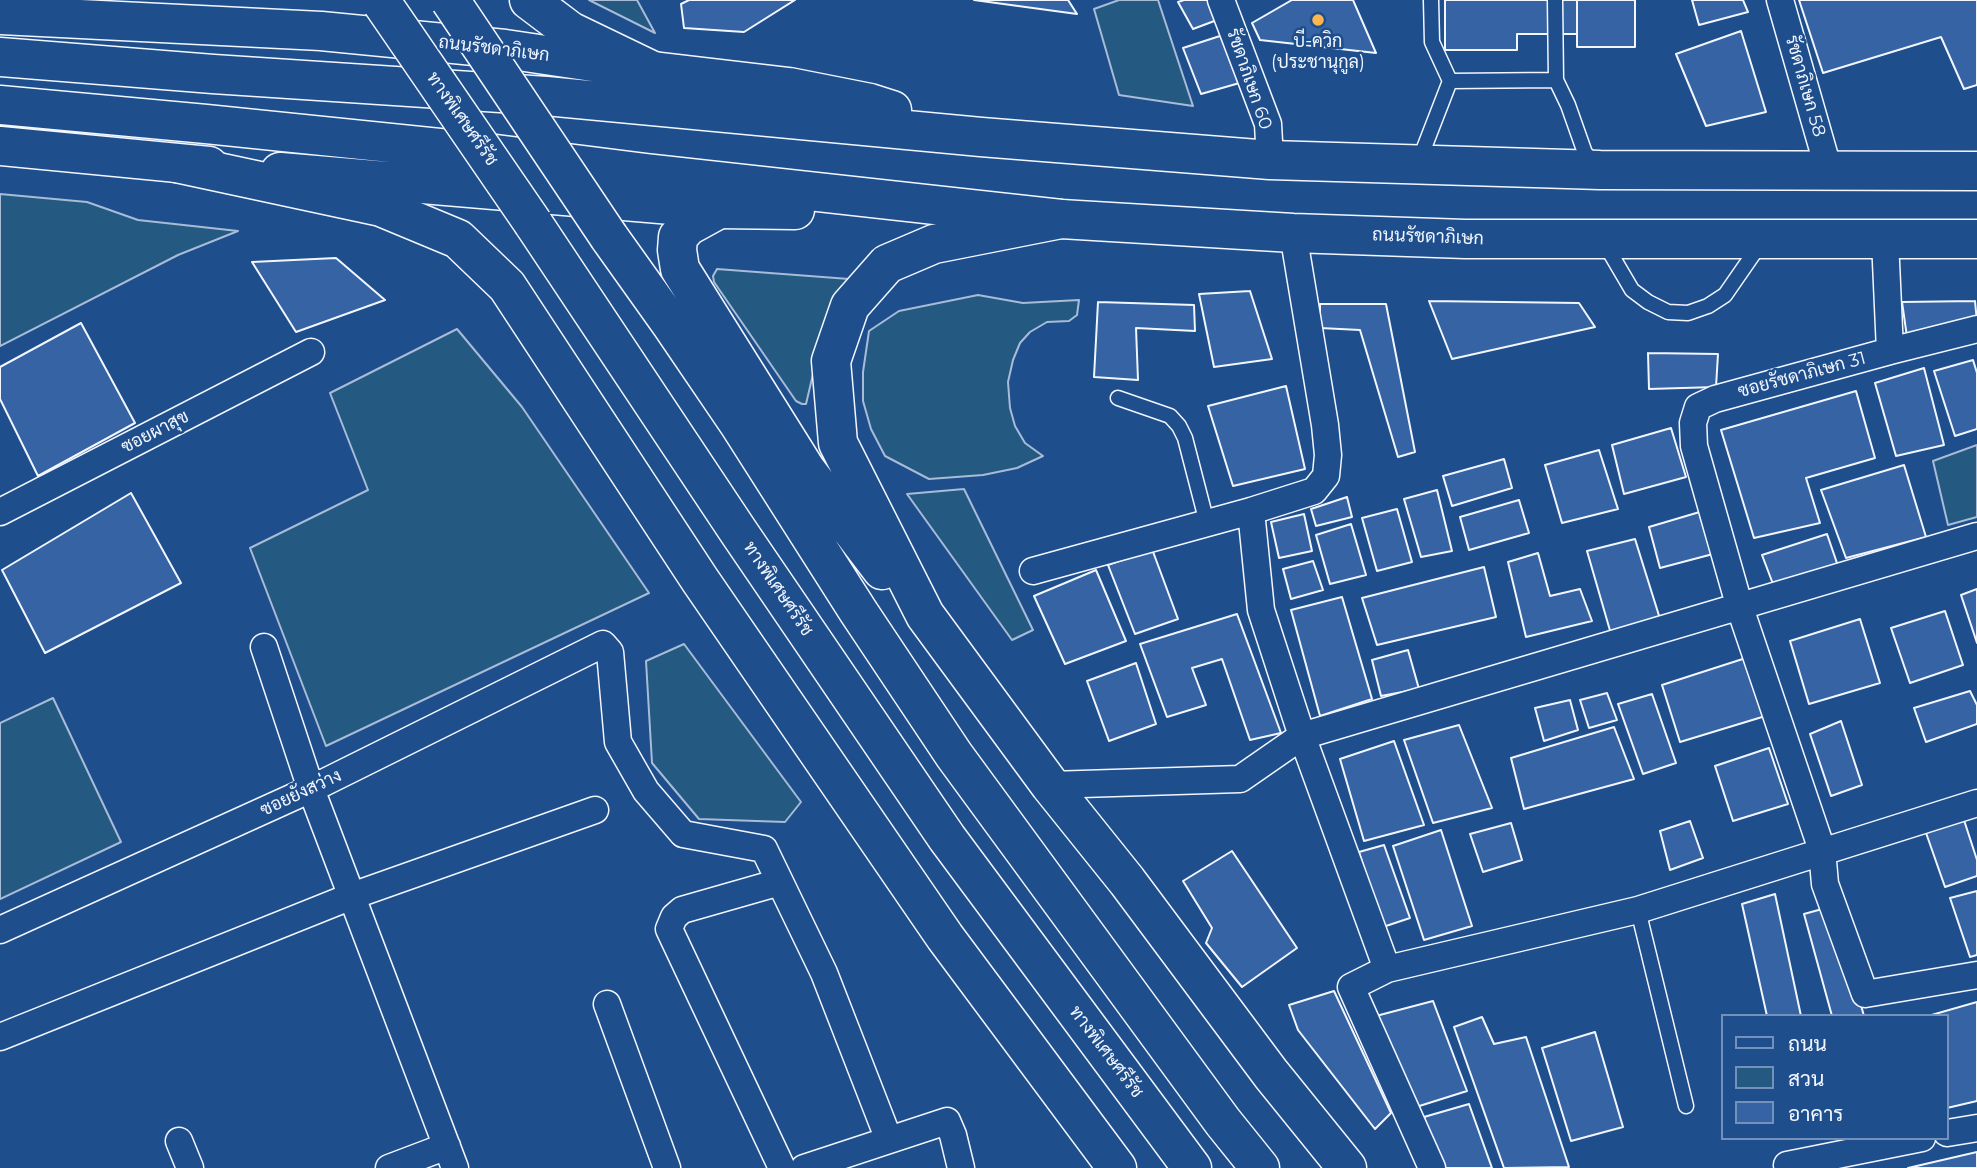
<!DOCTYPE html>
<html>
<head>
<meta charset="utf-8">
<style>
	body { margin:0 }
	#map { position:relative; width:1977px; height:1168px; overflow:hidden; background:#1f4e8c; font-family:Montserrat,Sarabun,sans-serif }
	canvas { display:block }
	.legend { position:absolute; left:1721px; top:1014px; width:228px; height:126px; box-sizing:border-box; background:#1f4e8c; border:2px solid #7391ba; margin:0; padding:9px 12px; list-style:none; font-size:21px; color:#f2f6ff }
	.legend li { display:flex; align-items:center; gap:14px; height:35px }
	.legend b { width:35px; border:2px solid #7391ba }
</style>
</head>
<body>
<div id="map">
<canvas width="1977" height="1168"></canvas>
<ul class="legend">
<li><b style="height:9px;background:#1f4e8c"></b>ถนน</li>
<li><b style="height:19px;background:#245a82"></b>สวน</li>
<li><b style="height:19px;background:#3563a3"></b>อาคาร</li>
</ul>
</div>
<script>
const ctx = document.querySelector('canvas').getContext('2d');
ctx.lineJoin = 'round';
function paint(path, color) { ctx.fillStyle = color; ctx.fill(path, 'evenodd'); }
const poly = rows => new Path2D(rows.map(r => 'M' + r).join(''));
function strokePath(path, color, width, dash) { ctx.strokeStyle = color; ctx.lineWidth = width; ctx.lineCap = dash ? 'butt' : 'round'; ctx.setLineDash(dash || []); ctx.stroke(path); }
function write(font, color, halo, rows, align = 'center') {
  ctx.font = font + ' Montserrat,Sarabun,sans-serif'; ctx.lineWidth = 5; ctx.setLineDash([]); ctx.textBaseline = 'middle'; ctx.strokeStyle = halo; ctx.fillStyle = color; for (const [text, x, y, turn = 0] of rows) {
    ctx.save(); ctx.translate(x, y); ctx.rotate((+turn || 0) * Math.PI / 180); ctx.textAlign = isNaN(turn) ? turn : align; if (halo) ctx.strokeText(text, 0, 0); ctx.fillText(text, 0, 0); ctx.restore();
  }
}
const green = poly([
	[589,0,637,0,655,33,589,0],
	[1119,0,1158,0,1193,106,1119,95,1094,9,1119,0],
	[0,194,87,202,138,220,238,231,178,255,0,346,0,194],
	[717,269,849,279,855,281,825,323,806,404,802,404,796,401,714,282,713,276,717,269],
	[978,295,1023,303,1079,300,1077,315,1069,321,1047,322,1030,332,1020,343,1013,360,1008,382,1010,408,1015,426,1025,443,1043,456,1017,468,983,475,929,479,885,456,871,429,863,401,863,372,869,331,899,311,978,295],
	[457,329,522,407,649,593,326,746,250,548,368,490,330,393,457,329],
	[1977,445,1977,517,1948,525,1933,461,1977,445],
	[964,489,1033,630,1012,640,907,494,964,489],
	[684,644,801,802,785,822,699,819,652,763,646,661,684,644],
	[53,698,121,842,0,899,0,723,53,698]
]);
paint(green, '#245a82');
strokePath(green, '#a8bbd7', 2);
const building = poly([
	[689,0,795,0,744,32,684,28,681,4,689,0],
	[974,0,1068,0,1077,14,974,0],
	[1184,0,1209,0,1217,20,1193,29,1178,2,1184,0],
	[1292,0,1353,0,1376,53,1260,40,1252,23,1292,0],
	[1445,0,1577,0,1577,34,1517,34,1517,50,1445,50,1445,0],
	[1577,0,1635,0,1635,47,1577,47,1577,0],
	[1692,0,1743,0,1748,12,1699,25,1692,0],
	[1799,0,1977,0,1977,85,1964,89,1941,37,1823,73,1799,0],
	[1741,31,1766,112,1706,126,1676,54,1741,31],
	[1223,35,1243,82,1201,94,1183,48,1223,35],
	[336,258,385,300,296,332,252,262,336,258],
	[1250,291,1272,359,1214,367,1199,294,1250,291],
	[1429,301,1579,303,1595,327,1452,359,1429,301],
	[1975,301,1977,322,1907,337,1902,302,1975,301],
	[1098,302,1194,305,1195,331,1136,328,1138,380,1094,377,1098,302],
	[1320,304,1386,304,1415,452,1398,457,1360,330,1320,328,1320,304],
	[81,323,135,423,38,476,0,399,0,367,81,323],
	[1648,353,1718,354,1716,387,1649,389,1648,353],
	[1973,360,1977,373,1977,429,1955,436,1934,371,1973,360],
	[1924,368,1944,445,1896,456,1875,383,1924,368],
	[1286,386,1305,469,1233,486,1208,406,1286,386],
	[1856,391,1875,458,1806,478,1820,523,1754,538,1721,430,1856,391],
	[1671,428,1686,477,1624,494,1612,445,1671,428],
	[1599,450,1618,509,1562,523,1545,465,1599,450],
	[1504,459,1512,488,1452,506,1443,476,1504,459],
	[1904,465,1926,537,1846,558,1821,490,1904,465],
	[1437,490,1452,551,1421,557,1404,499,1437,490],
	[131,493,181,583,45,653,2,570,131,493],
	[1347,497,1352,517,1316,526,1311,509,1347,497],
	[1519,500,1529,533,1469,550,1460,517,1519,500],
	[1397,509,1412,562,1377,571,1362,518,1397,509],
	[1703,511,1713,554,1660,568,1649,527,1703,511],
	[1304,514,1312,551,1279,558,1271,522,1304,514],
	[1351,524,1366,575,1330,584,1316,535,1351,524],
	[1827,534,1838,566,1773,584,1762,555,1827,534],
	[1635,539,1661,622,1611,634,1587,551,1635,539],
	[1152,549,1178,619,1135,634,1108,565,1152,549],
	[1538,553,1550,596,1580,589,1592,621,1526,637,1508,562,1538,553],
	[1313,561,1323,590,1291,599,1283,569,1313,561],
	[1484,567,1496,617,1377,645,1362,598,1484,567],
	[1096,570,1126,641,1065,664,1034,596,1096,570],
	[1977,589,1977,643,1961,595,1977,589],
	[1342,597,1372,699,1320,716,1291,610,1342,597],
	[1945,611,1963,665,1910,683,1891,628,1945,611],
	[1237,614,1281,733,1250,740,1222,659,1192,668,1206,705,1167,717,1140,644,1237,614],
	[1860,619,1880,683,1809,704,1790,641,1860,619],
	[1408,650,1419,689,1381,696,1372,660,1408,650],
	[1752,656,1772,714,1680,742,1662,685,1752,656],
	[1136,663,1156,724,1109,741,1087,681,1136,663],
	[1970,691,1977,705,1977,724,1926,742,1914,708,1970,691],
	[1607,693,1617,720,1589,728,1580,700,1607,693],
	[1652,694,1676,763,1643,774,1618,704,1652,694],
	[1570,700,1578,730,1544,741,1535,708,1570,700],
	[1841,721,1862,785,1831,796,1810,734,1841,721],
	[1459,725,1492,808,1433,823,1404,740,1459,725],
	[1614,727,1634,779,1524,809,1511,758,1614,727],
	[1394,741,1424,825,1364,841,1340,759,1394,741],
	[1769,748,1788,804,1733,821,1715,766,1769,748],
	[1963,817,1977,860,1977,876,1945,887,1925,830,1963,817],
	[1690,821,1703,858,1670,870,1660,831,1690,821],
	[1511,823,1522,860,1483,872,1470,834,1511,823],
	[1441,830,1472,926,1424,940,1393,846,1441,830],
	[1384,845,1410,918,1383,927,1359,852,1384,845],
	[1232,851,1297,948,1242,987,1206,943,1212,928,1183,881,1232,851],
	[1977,891,1977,955,1970,957,1950,898,1977,891],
	[1775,894,1801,1016,1767,1016,1742,904,1775,894],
	[1833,906,1864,1016,1832,1016,1804,914,1833,906],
	[1334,991,1391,1113,1375,1129,1298,1030,1289,1005,1334,991],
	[1433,1001,1467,1091,1413,1108,1376,1016,1433,1001],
	[1977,1002,1977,1101,1947,1108,1947,1016,1928,1016,1977,1002],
	[1482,1017,1494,1044,1526,1037,1569,1167,1504,1168,1454,1027,1482,1017],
	[1595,1032,1623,1127,1571,1141,1542,1048,1595,1032],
	[1469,1104,1492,1168,1442,1168,1424,1117,1469,1104],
	[1977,1152,1977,1168,1908,1168,1977,1152]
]);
paint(building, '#3563a3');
strokePath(building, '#f2f6ff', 2);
const lane = poly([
	[1555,0,1556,80,1568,105,1585,153,1594,163],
	[1450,81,1556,80],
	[1419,161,1450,81,1432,42,1431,0],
	[1605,244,1632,290,1648,302,1668,312,1688,313,1708,306,1725,295,1761,243],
	[1118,398,1170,416,1179,426,1185,438,1207,523],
	[1638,910,1686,1106]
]);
const street = poly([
	[1221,0,1268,124,1270,160],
	[1780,0,1829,171],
	[1885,240,1890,351,1715,399,1698,407,1693,423,1694,446,1740,608,1822,850,1825,884,1865,994,1977,975],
	[1890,351,1977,329],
	[1251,511,1261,610,1302,736,1387,969],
	[0,512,311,352],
	[1033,571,1251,511,1314,491,1326,476,1328,455,1325,425,1293,233],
	[264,647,311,789,455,1168],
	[1050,785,1240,779,1302,736,1977,536],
	[780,882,682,910,674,917,669,929,782,1168],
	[0,930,311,789,603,644,610,652,618,742,646,791,683,834,764,849,824,973,889,1140],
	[607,1004,667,1168],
	[0,1037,352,896,595,810],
	[1947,1133,1977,1128],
	[179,1141,190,1168],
	[1787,1165,1922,1138],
	[389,1168,447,1146],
	[804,1168,947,1121,953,1135,961,1168],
	[1432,1168,1351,987,1387,969,1638,910,1977,803]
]);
const primary = poly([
	[0,15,321,31,505,49,653,71,789,87,870,103,892,110],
	[0,57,213,74,546,96,981,137,1270,160,1600,170,1977,171],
	[0,105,206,124,488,153,646,173,1061,219,1293,233,1465,239,1977,239],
	[0,146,209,166],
	[280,172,719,209,795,210]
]);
const highway = poly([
	[529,0,570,31,653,71],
	[176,163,381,207,458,239,507,286,700,580,945,937,1117,1168],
	[719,209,688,226,678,237,677,250,680,269,806,470,882,570],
	[1061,219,934,244,887,264,850,306,831,361,838,443,925,615,1050,785,1127,881,1271,1074,1347,1168],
	[533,223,738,531,947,838,1192,1168],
	[609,237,671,324,739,424,858,611,954,755,1223,1122,1260,1168]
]);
strokePath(lane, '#f2f6ff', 17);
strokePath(street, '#f2f6ff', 29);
strokePath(primary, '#f2f6ff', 41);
strokePath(highway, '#f2f6ff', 41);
strokePath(lane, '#1f4e8c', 14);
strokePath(street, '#1f4e8c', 26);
strokePath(primary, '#1f4e8c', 38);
strokePath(highway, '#1f4e8c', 38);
const highwayBridge = poly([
	[450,0,609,237],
	[382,3,533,223]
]);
strokePath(highwayBridge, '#f2f6ff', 41, []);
strokePath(highwayBridge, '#1f4e8c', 38);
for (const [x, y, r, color] of [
	[1318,20,7,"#ffb74d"]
]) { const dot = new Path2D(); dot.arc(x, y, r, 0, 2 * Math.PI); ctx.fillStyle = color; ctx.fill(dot); strokePath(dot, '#1f4e8c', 2.5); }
write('18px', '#f2f6ff', '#1f4e8c', [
	["บี-ควิก",1318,42],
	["(ประชานุกูล)",1318,63]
]);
write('18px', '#f2f6ff', '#1f4e8c', [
	["ถนนรัชดาภิเษก",494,49,7],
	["รัชดาภิเษก 60",1249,79,71],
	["รัชดาภิเษก 58",1805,86,74],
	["ทางพิเศษศรีรัช",462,119,55],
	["ถนนรัชดาภิเษก",1428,237,2],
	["ซอยรัชดาภิเษก 31",1802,375,-15],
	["ซอยผาสุข",155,432,-27],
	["ทางพิเศษศรีรัช",778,589,56],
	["ซอยยังสว่าง",301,793,-25],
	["ทางพิเศษศรีรัช",1106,1052,53]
]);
</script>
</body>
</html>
